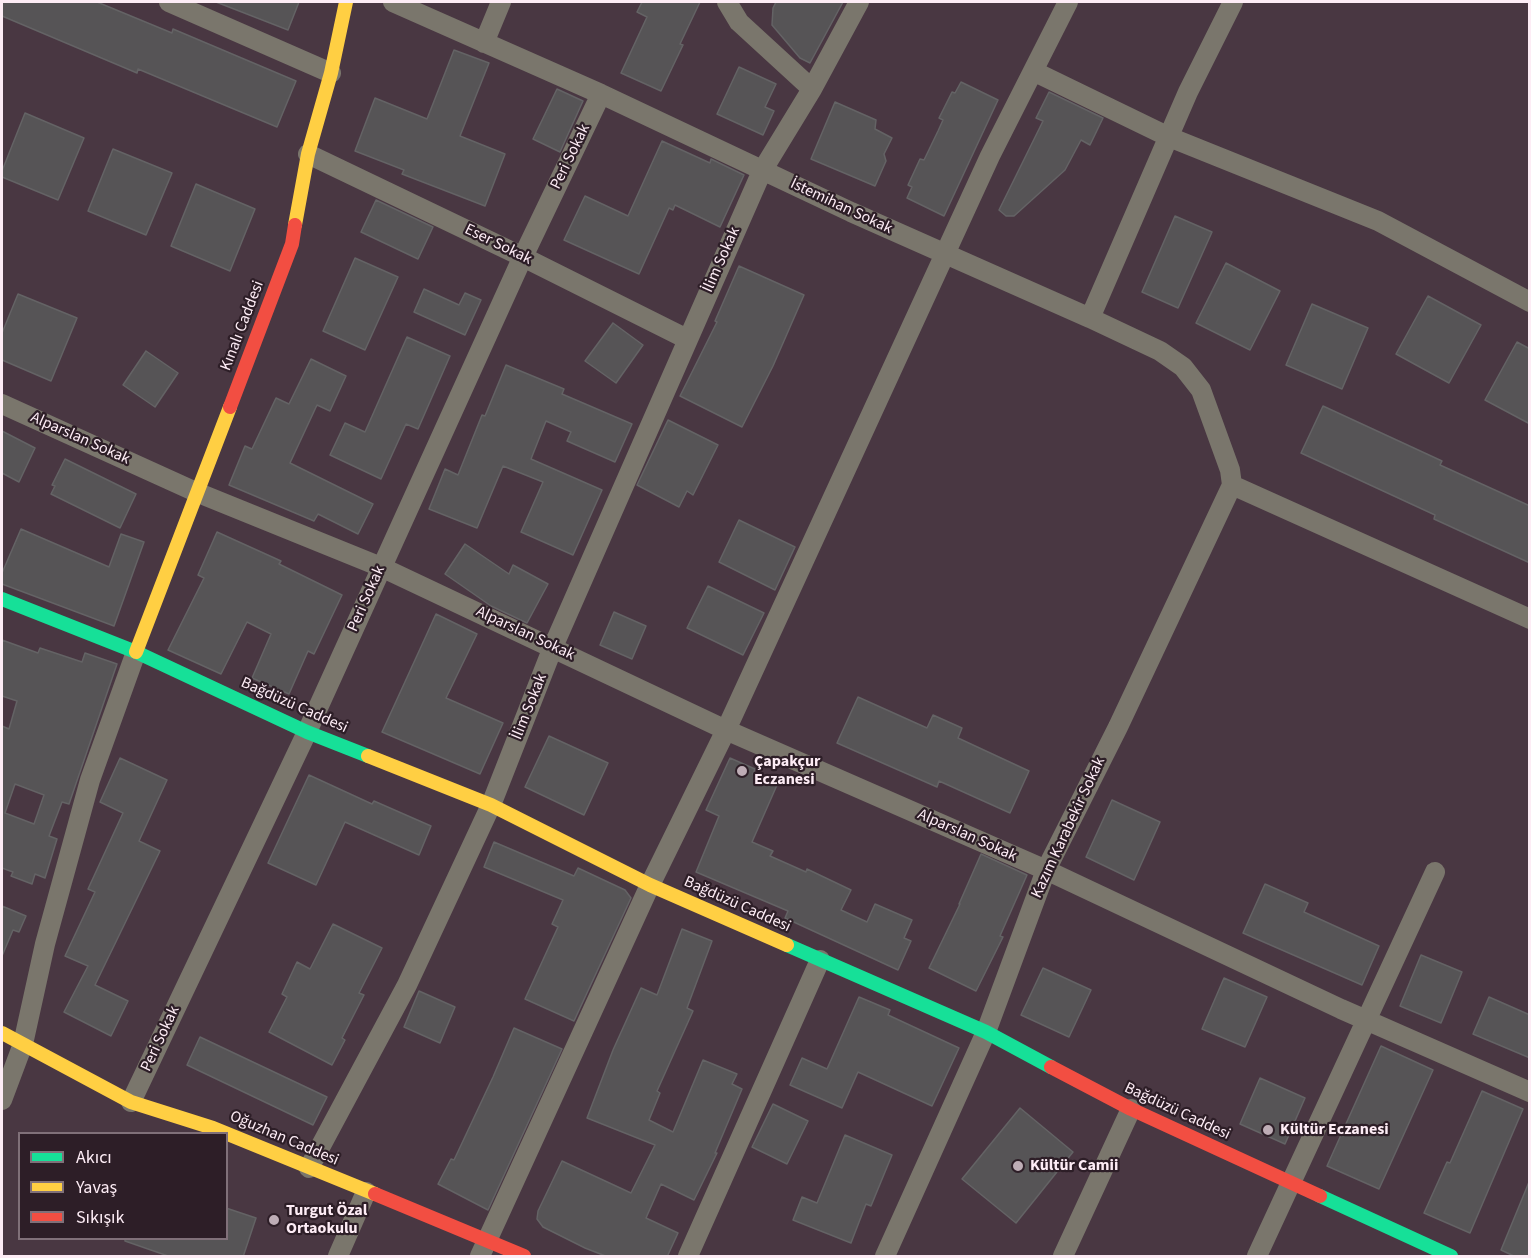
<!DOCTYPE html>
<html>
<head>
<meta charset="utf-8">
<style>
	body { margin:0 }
	#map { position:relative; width:1531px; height:1258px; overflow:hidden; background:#493742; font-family:"Source Sans 3",sans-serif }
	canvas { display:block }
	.frame { position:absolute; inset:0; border:3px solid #fdecf5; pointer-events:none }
	.legend { position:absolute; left:18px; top:1132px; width:210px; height:108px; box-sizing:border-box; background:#2d1e27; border:2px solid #807079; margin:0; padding:8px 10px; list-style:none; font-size:18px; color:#fdecf5 }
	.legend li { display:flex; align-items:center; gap:12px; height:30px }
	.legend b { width:30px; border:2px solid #807079 }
</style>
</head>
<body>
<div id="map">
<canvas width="1531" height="1258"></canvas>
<div class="frame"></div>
<ul class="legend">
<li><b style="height:8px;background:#16e098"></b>Akıcı</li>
<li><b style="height:8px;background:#ffcf43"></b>Yavaş</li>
<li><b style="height:8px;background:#f24e42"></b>Sıkışık</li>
</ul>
</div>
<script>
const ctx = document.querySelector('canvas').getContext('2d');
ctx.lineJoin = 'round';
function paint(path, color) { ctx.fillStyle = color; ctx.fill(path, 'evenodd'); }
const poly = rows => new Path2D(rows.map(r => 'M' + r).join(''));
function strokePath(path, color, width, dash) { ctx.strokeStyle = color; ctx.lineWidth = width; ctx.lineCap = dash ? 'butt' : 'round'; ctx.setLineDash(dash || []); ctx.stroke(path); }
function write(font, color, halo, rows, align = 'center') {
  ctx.font = font + ' "Source Sans 3",sans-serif'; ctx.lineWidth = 4.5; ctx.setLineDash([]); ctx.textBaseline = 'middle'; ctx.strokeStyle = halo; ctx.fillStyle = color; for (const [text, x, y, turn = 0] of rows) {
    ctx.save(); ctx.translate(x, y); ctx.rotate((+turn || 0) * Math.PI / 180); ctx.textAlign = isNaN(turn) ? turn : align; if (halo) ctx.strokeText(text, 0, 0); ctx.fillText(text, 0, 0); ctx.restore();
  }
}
const building = poly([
	[2,2,97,2,172,33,173,29,296,81,277,127,138,69,137,73,2,16,2,2],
	[216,2,299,2,288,30,216,2],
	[642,2,700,2,680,44,683,45,661,91,621,73,647,17,637,12,642,2],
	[776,2,843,2,810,63,800,58,772,25,773,8,776,2],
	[454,50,489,63,460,136,505,154,485,206,402,174,404,170,355,151,375,98,427,119,454,50],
	[739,67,776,84,765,107,774,111,763,135,717,114,739,67],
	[961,82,998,100,944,216,907,198,912,187,908,185,920,159,924,160,938,131,943,120,939,118,952,92,955,93,961,82],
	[557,89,583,101,560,152,533,139,557,89],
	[1049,92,1103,118,1090,145,1081,140,1065,170,1014,216,1006,216,999,210,1043,121,1036,118,1049,92],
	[835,102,876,120,875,129,892,138,884,154,886,161,875,186,811,159,835,102],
	[25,113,84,138,58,200,2,177,2,171,25,113],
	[662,141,710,163,711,159,744,175,720,227,675,205,673,210,669,208,639,274,564,240,585,196,628,216,662,141],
	[113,149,172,173,146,235,88,211,113,149],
	[196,184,255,209,230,271,171,246,196,184],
	[376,200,433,227,418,259,361,232,376,200],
	[1175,216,1212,232,1178,308,1142,292,1175,216],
	[355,258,398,277,365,350,323,331,355,258],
	[1226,263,1280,291,1250,350,1196,323,1226,263],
	[739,266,804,295,773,366,742,427,680,396,717,322,715,321,739,266],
	[424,289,459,305,465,293,481,300,465,335,414,312,424,289],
	[18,294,77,318,51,381,2,360,2,333,18,294],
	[1428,296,1481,325,1449,383,1396,354,1428,296],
	[1312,304,1368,328,1342,389,1286,365,1312,304],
	[613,323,643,345,616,383,585,361,613,323],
	[407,337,450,356,418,429,406,424,381,479,330,455,345,423,365,432,407,337],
	[1517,342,1530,349,1530,424,1485,400,1517,342],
	[146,351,178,373,155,407,123,385,146,351],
	[311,359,346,376,330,411,317,405,290,463,373,504,358,534,318,514,314,521,229,485,245,446,252,449,276,398,289,404,311,359],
	[506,365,564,389,562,394,632,424,615,462,567,441,571,432,546,421,531,459,602,490,573,555,521,532,543,482,503,466,477,528,429,509,445,469,458,475,482,415,485,416,506,365],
	[1323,406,1442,461,1440,465,1530,506,1530,563,1434,519,1435,515,1301,453,1323,406],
	[668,420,718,445,693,495,687,491,679,507,637,485,668,420],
	[2,431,35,448,19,482,2,473,2,431],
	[65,459,136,494,120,528,51,494,55,486,52,485,65,459],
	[739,520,795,547,775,590,719,562,739,520],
	[21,529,109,567,121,534,144,542,114,626,2,584,2,573,21,529],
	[217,532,281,561,279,564,342,595,314,654,308,651,289,694,252,678,271,634,247,622,221,674,168,650,204,578,198,575,217,532],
	[465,544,509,574,513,565,548,584,527,623,491,606,445,574,465,544],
	[708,586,764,613,743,655,687,628,708,586],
	[614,612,646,626,632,659,600,645,614,612],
	[436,614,477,634,446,698,503,723,480,774,382,732,436,614],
	[2,640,38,653,40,648,82,662,85,653,117,664,69,804,62,802,49,836,57,839,45,878,35,874,32,884,11,876,13,872,2,868,2,726,9,729,17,701,2,696,2,640],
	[15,784,44,795,34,824,5,813,15,784],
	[858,697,927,728,933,715,962,728,958,738,1029,771,1010,813,939,781,937,787,837,743,858,697],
	[549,736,608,763,584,815,525,787,549,736],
	[120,758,167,780,139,841,160,851,95,985,128,1001,111,1036,64,1012,88,966,65,956,95,892,88,889,123,813,100,802,120,758],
	[730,758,755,769,753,774,777,785,752,842,773,851,770,856,806,872,807,869,851,890,841,910,867,922,875,904,912,920,904,938,911,941,898,970,785,918,788,911,696,872,719,816,706,810,730,758],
	[309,775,372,804,374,801,431,826,419,855,345,822,316,885,268,863,309,775],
	[1112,800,1160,822,1134,880,1086,857,1112,800],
	[494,842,574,876,578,868,625,890,631,898,574,1021,525,999,558,927,552,924,563,900,484,867,494,842],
	[981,854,1027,875,1000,936,1003,937,976,991,929,968,960,904,959,904,981,854],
	[1265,884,1308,903,1304,912,1379,946,1362,985,1243,933,1265,884],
	[2,906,26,916,19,932,13,930,2,956,2,906],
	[333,924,382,948,359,993,364,995,342,1038,345,1040,332,1065,269,1032,287,997,282,994,297,962,310,969,333,924],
	[682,929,712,941,687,1008,693,1011,657,1091,660,1093,649,1120,673,1132,703,1060,737,1074,732,1084,742,1089,715,1153,717,1153,694,1200,661,1184,646,1218,678,1233,667,1257,608,1257,585,1248,543,1227,537,1219,538,1211,562,1161,631,1193,655,1145,587,1118,613,1050,641,988,657,995,682,929],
	[1421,955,1462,972,1441,1023,1400,1006,1421,955],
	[1043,968,1091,990,1069,1037,1021,1015,1043,968],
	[1224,978,1267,997,1245,1047,1202,1029,1224,978],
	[419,991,455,1007,440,1043,404,1027,419,991],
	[859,997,890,1010,888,1015,959,1048,932,1106,858,1072,842,1108,790,1085,802,1058,827,1069,859,997],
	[1489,997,1530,1015,1530,1058,1473,1034,1489,997],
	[514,1028,562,1049,488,1210,438,1184,451,1159,454,1160,493,1077,514,1028],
	[200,1037,327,1097,313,1125,187,1065,200,1037],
	[1381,1046,1433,1070,1379,1189,1327,1166,1381,1046],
	[1260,1078,1305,1098,1285,1144,1240,1124,1260,1078],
	[1482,1091,1523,1109,1470,1233,1424,1213,1447,1162,1450,1163,1482,1091],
	[773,1104,808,1121,787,1164,752,1147,773,1104],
	[1020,1108,1073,1152,1016,1223,962,1179,1020,1108],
	[845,1135,892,1155,871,1206,866,1204,851,1243,793,1220,802,1197,817,1203,845,1135],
	[1529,1182,1530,1257,1516,1257,1501,1250,1529,1182],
	[226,1208,256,1218,243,1257,171,1257,125,1241,125,1239,226,1239,226,1208]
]);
paint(building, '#565456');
strokePath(building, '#646365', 1.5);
strokePath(poly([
	[169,2,331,73],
	[393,2,601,94,851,212,1090,318,1160,351,1183,367,1201,390,1230,470,1232,485,1118,727,1046,870,986,1032,885,1256],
	[727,2,739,22,812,89],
	[484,43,501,2],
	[1033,71,1169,137,1378,221,1530,302],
	[308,154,523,257,687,339],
	[1090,318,1188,92,1233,2],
	[2,404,196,492,381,567,726,730,1046,870,1341,1009,1530,1092],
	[1232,485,1530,619],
	[2,1100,23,1044,45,944,90,780,136,652],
	[131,1102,307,732,520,263,601,94],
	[309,1168,407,985,491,805,553,647,762,171,812,89,859,2],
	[338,1256,366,1192],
	[480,1256,650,885,726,730,990,156,1068,2],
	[688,1256,820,960],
	[1063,1256,1131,1109],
	[1257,1256,1435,872]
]), '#7a766c', 20);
strokePath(poly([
	[2,599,136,652,307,732,368,756],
	[787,945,986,1032,1051,1067],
	[1320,1196,1451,1256]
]), '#16e098', 14);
strokePath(poly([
	[295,225,308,154,331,73,346,2],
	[136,652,230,407],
	[368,756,491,805,650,885,787,945],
	[2,1033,131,1102,213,1128,375,1194]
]), '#ffcf43', 14);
strokePath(poly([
	[230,407,292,244,295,225],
	[1051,1067,1131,1109,1320,1196],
	[375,1194,524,1256]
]), '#f24e42', 14);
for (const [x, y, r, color] of [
	[742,771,6,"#beadb6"],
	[1268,1130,6,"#beadb6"],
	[1018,1166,6,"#beadb6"],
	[274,1220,6,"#beadb6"]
]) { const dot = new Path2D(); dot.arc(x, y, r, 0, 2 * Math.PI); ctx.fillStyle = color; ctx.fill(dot); strokePath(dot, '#2d1e27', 2); }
write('16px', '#fdecf5', '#2d1e27', [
	["Peri Sokak",571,157,-64],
	["İstemihan Sokak",841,207,25],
	["Eser Sokak",498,245,26],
	["İlim Sokak",722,260,-66],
	["Kınalı Caddesi",243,326,-69],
	["Alparslan Sokak",80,439,24],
	["Peri Sokak",367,599,-66],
	["Alparslan Sokak",525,634,25],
	["Bağdüzü Caddesi",294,706,24],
	["İlim Sokak",530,707,-68],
	["Kazım Karabekir Sokak",1069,828,-65],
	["Alparslan Sokak",967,836,24],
	["Bağdüzü Caddesi",737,905,24],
	["Peri Sokak",161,1039,-65],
	["Bağdüzü Caddesi",1177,1112,25],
	["Oğuzhan Caddesi",284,1139,23]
]);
write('bold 16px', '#fdecf5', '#2d1e27', [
	["Çapakçur",754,762],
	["Eczanesi",754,780],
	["Kültür Eczanesi",1280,1130],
	["Kültür Camii",1030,1166],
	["Turgut Özal",286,1211],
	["Ortaokulu",286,1229]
], 'left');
</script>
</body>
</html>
